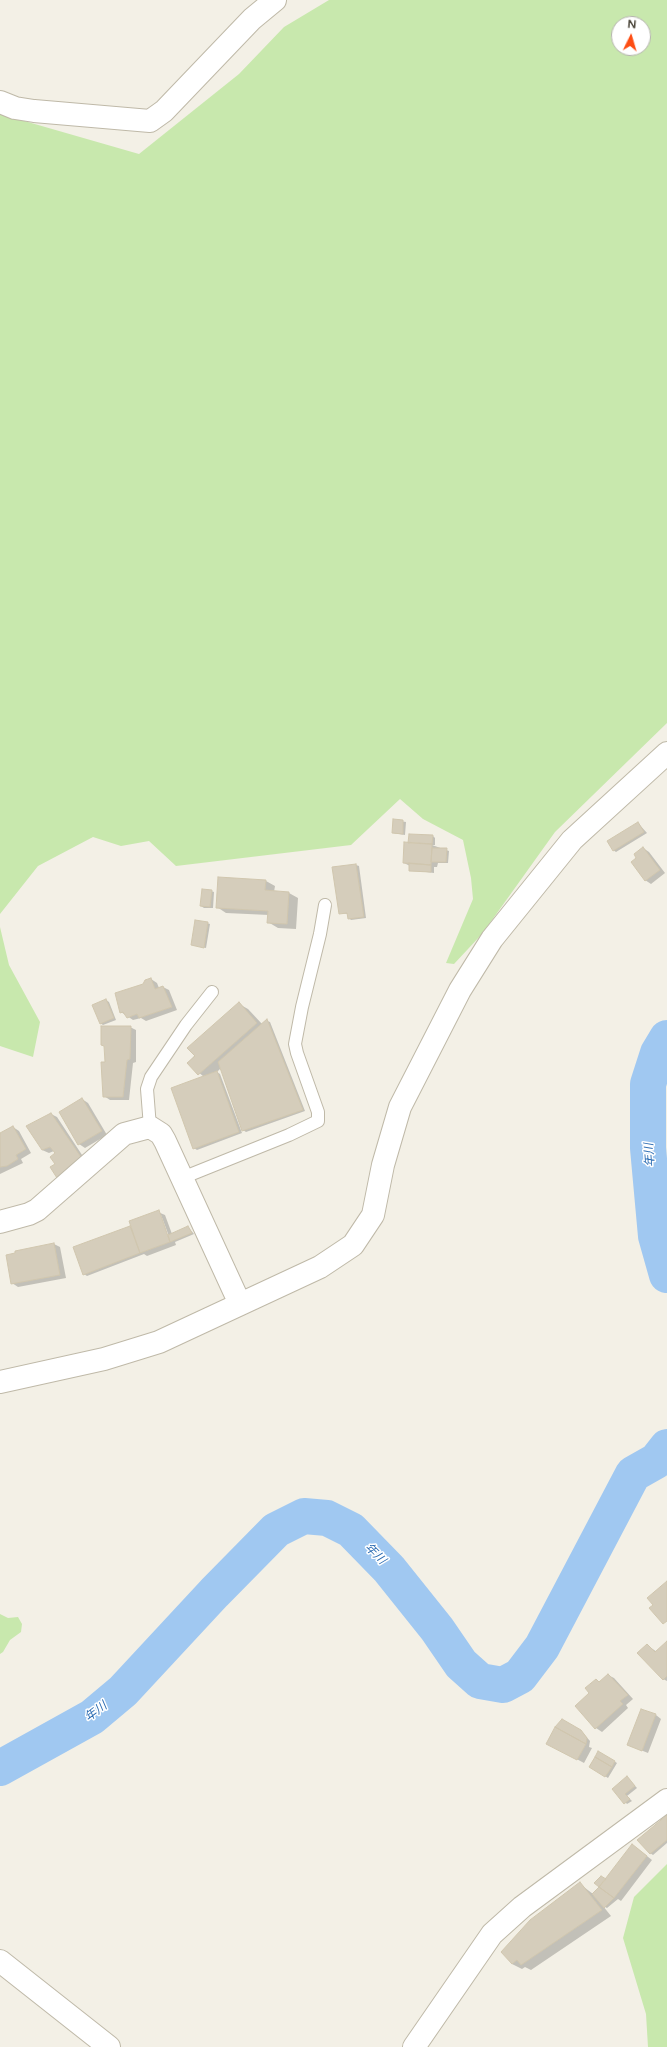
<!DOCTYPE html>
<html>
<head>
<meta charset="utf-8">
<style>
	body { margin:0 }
	#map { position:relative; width:667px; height:2047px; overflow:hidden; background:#f3f0e6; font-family:"Varela Round",sans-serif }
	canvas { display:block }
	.north { position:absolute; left:611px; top:16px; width:40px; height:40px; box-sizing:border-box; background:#fff; border:1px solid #b5b3ae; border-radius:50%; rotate:5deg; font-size:11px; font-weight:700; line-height:16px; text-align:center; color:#464135 }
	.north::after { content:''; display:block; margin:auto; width:14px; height:18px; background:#fd4d13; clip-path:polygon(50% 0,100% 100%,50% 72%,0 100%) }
</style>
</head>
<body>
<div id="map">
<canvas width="667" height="2047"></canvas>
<div class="north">N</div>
</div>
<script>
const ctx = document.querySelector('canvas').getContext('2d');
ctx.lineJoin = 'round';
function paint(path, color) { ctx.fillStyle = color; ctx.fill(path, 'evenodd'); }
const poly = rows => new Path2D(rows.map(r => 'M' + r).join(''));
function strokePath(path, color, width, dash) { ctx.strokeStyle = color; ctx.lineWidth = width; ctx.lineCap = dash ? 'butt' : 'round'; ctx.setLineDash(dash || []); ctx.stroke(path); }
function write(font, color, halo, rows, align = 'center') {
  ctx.font = font + ' "Varela Round","Noto Sans JP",sans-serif'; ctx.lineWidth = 3; ctx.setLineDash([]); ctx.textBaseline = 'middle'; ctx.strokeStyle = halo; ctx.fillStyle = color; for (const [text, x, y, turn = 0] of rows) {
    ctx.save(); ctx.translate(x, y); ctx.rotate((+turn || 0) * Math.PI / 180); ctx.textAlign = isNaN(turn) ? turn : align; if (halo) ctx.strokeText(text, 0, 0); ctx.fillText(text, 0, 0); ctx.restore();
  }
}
paint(poly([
	[329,0,667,0,667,723,555,832,482,934,454,964,446,963,473,899,471,878,463,840,423,819,400,799,351,845,176,866,149,841,121,846,93,837,38,866,0,914,0,114,139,154,239,74,284,27],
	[619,24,643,24,643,48,619,48],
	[0,927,9,965,40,1022,33,1057,0,1046],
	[0,1614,8,1618,18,1617,22,1624,21,1632,10,1640,3,1652,0,1654],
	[667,1864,667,2047,648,2047,646,2014,623,1938,634,1897]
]), '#c8e8ad');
paint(poly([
	[394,820,406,822,405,835,393,833],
	[638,823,647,833,616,852,613,850],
	[433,836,435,838,435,845,432,845,449,851,448,863,438,863,437,867,434,867,434,873,410,870,410,866,404,863],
	[643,848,649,852,665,873,651,884,645,880,638,858],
	[356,865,359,866,366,918,351,920,349,918,348,914,340,913],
	[266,881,275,886,274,892,289,893,298,898,296,929,278,928,268,922,269,915,226,913,217,907],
	[211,891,214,892,213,908,204,908,201,906],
	[207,923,210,924,206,948,192,945],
	[151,979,157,983,159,988,163,987,169,990,177,1010,146,1021,141,1018,133,1020,121,1012],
	[106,1000,109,1002,116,1020,103,1025,100,1023],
	[239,1004,248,1009,263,1025,267,1021,270,1022,305,1111,246,1132,243,1130,221,1068,217,1072,220,1074,242,1133,197,1150,194,1148,204,1077,188,1063],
	[130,1027,136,1030,136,1062,133,1063,129,1100,110,1100,104,1096],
	[82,1099,88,1103,107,1135,85,1148,79,1144],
	[51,1114,57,1117,88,1164,56,1164,56,1154,54,1151,49,1153,42,1150],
	[13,1127,19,1131,31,1153,21,1159,23,1163,0,1174,0,1134],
	[158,1212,165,1215,172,1234,188,1227,194,1234,175,1242,176,1245,147,1256,144,1254,87,1276,84,1274,130,1227,132,1228],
	[159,1215,161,1215,170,1239,168,1240],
	[54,1244,60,1247,66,1278,18,1287,12,1283],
	[667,1643,667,1681,663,1679,647,1645,657,1652],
	[608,1675,614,1678,633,1699,626,1705,628,1708,602,1732,596,1728,591,1693,596,1680,600,1682],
	[656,1715,661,1719,648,1753,628,1745],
	[562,1721,583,1733,590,1741,589,1747,592,1748,584,1763,547,1743],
	[599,1752,617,1763,608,1778,590,1766],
	[627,1777,637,1788,627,1796,632,1801,627,1804,613,1789],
	[667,1816,667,1843,653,1855,650,1853],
	[638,1849,652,1860,621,1901,618,1899,607,1908,603,1906,611,1916,531,1970,525,1967,522,1969,512,1964,580,1884,593,1894]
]), '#0003');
strokePath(poly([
	[667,1038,658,1053,648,1084,648,1148,656,1236,667,1275],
	[0,1768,92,1717,123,1691,214,1593,276,1530,304,1516,327,1518,351,1530,389,1569,437,1629,461,1664,480,1681,503,1685,520,1676,542,1647,633,1474,656,1461,667,1447]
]), '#a0c8f1', 36);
const building = poly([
	[393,819,403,820,403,834,392,833,393,819],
	[638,822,644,832,613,851,607,841,638,822],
	[409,834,433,835,432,844,408,843,409,834],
	[404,842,432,844,431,865,403,863,404,842],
	[643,847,660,870,645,881,631,862,636,858,634,854,643,847],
	[432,848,447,848,446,862,431,862,432,848],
	[409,863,431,865,431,872,409,871,409,863],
	[356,864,364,917,348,919,347,913,339,914,332,867,356,864],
	[218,877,266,880,265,890,289,892,287,924,267,923,268,911,216,908,218,877],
	[202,889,212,890,210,907,200,906,202,889],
	[195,920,208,922,204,948,191,945,195,920],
	[151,978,155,989,163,986,172,1007,139,1018,137,1014,127,1018,123,1012,120,1013,115,993,143,984,145,980,151,978],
	[106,999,114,1018,100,1024,92,1005,106,999],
	[239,1002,257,1023,198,1075,187,1063,195,1056,187,1048,239,1002],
	[267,1019,303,1110,242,1131,218,1062,267,1019],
	[101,1026,131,1026,130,1059,127,1060,123,1097,103,1097,101,1062,105,1062,104,1046,101,1045,101,1026],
	[217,1071,239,1132,193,1149,171,1088,217,1071],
	[82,1098,102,1131,78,1145,59,1112,82,1098],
	[51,1113,83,1160,57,1178,50,1167,55,1164,50,1157,55,1153,50,1147,42,1150,26,1126,51,1113],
	[13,1126,26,1149,16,1155,18,1159,7,1166,0,1167,0,1133,13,1126],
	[159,1210,170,1242,140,1253,129,1221,159,1210],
	[130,1226,140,1253,83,1275,73,1247,130,1226],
	[188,1226,192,1233,170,1242,168,1235,188,1226],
	[54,1243,60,1275,11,1284,6,1255,15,1253,15,1251,54,1243],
	[667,1581,667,1621,663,1624,649,1608,653,1605,647,1598,667,1581],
	[667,1641,667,1676,663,1680,637,1653,647,1644,655,1652,667,1641],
	[608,1674,628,1695,620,1701,623,1704,595,1729,575,1706,589,1693,585,1688,596,1679,599,1682,608,1674],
	[641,1709,656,1714,642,1751,627,1745,641,1709],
	[562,1719,581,1730,587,1738,586,1744,555,1727,562,1719],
	[555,1727,586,1744,577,1760,546,1744,555,1727],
	[598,1751,615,1761,612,1767,595,1757,598,1751],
	[595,1757,612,1767,605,1777,589,1767,595,1757],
	[627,1776,635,1786,625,1794,630,1799,624,1804,612,1789,627,1776],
	[667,1815,667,1840,650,1854,637,1840,667,1815],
	[632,1844,647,1856,614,1898,599,1887,632,1844],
	[601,1876,606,1879,599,1887,594,1883,601,1876],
	[580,1882,602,1910,521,1965,517,1960,512,1964,501,1952,530,1920,580,1882],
	[599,1887,614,1898,604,1908,592,1894,599,1887]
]);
paint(building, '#d5cdbb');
strokePath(building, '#d0c6ae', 1);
const lane = poly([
	[150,1127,147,1089,151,1077,186,1025,212,992],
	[182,1178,289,1135,318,1121,318,1112,297,1053,295,1044,302,1007,320,934,325,905]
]);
const street = poly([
	[0,102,15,108,34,111,150,121,164,111,252,19,275,0],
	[0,1222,29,1214,37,1210,124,1134,150,1127,161,1134,165,1141,240,1304],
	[0,1382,104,1359,159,1342,320,1267,353,1245,373,1215,383,1165,400,1107,460,990,492,939,572,840,667,753],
	[0,1961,109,2047],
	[414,2047,492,1934,522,1907,667,1800]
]);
strokePath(lane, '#bfb9a8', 14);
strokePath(street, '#bfb9a8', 24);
strokePath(lane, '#fff', 12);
strokePath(street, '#fff', 22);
write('italic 12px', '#2d6db3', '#fff', [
	["年川",650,1155,-94],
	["年川",375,1554,45],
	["年川",96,1712,-37]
]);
</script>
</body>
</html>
